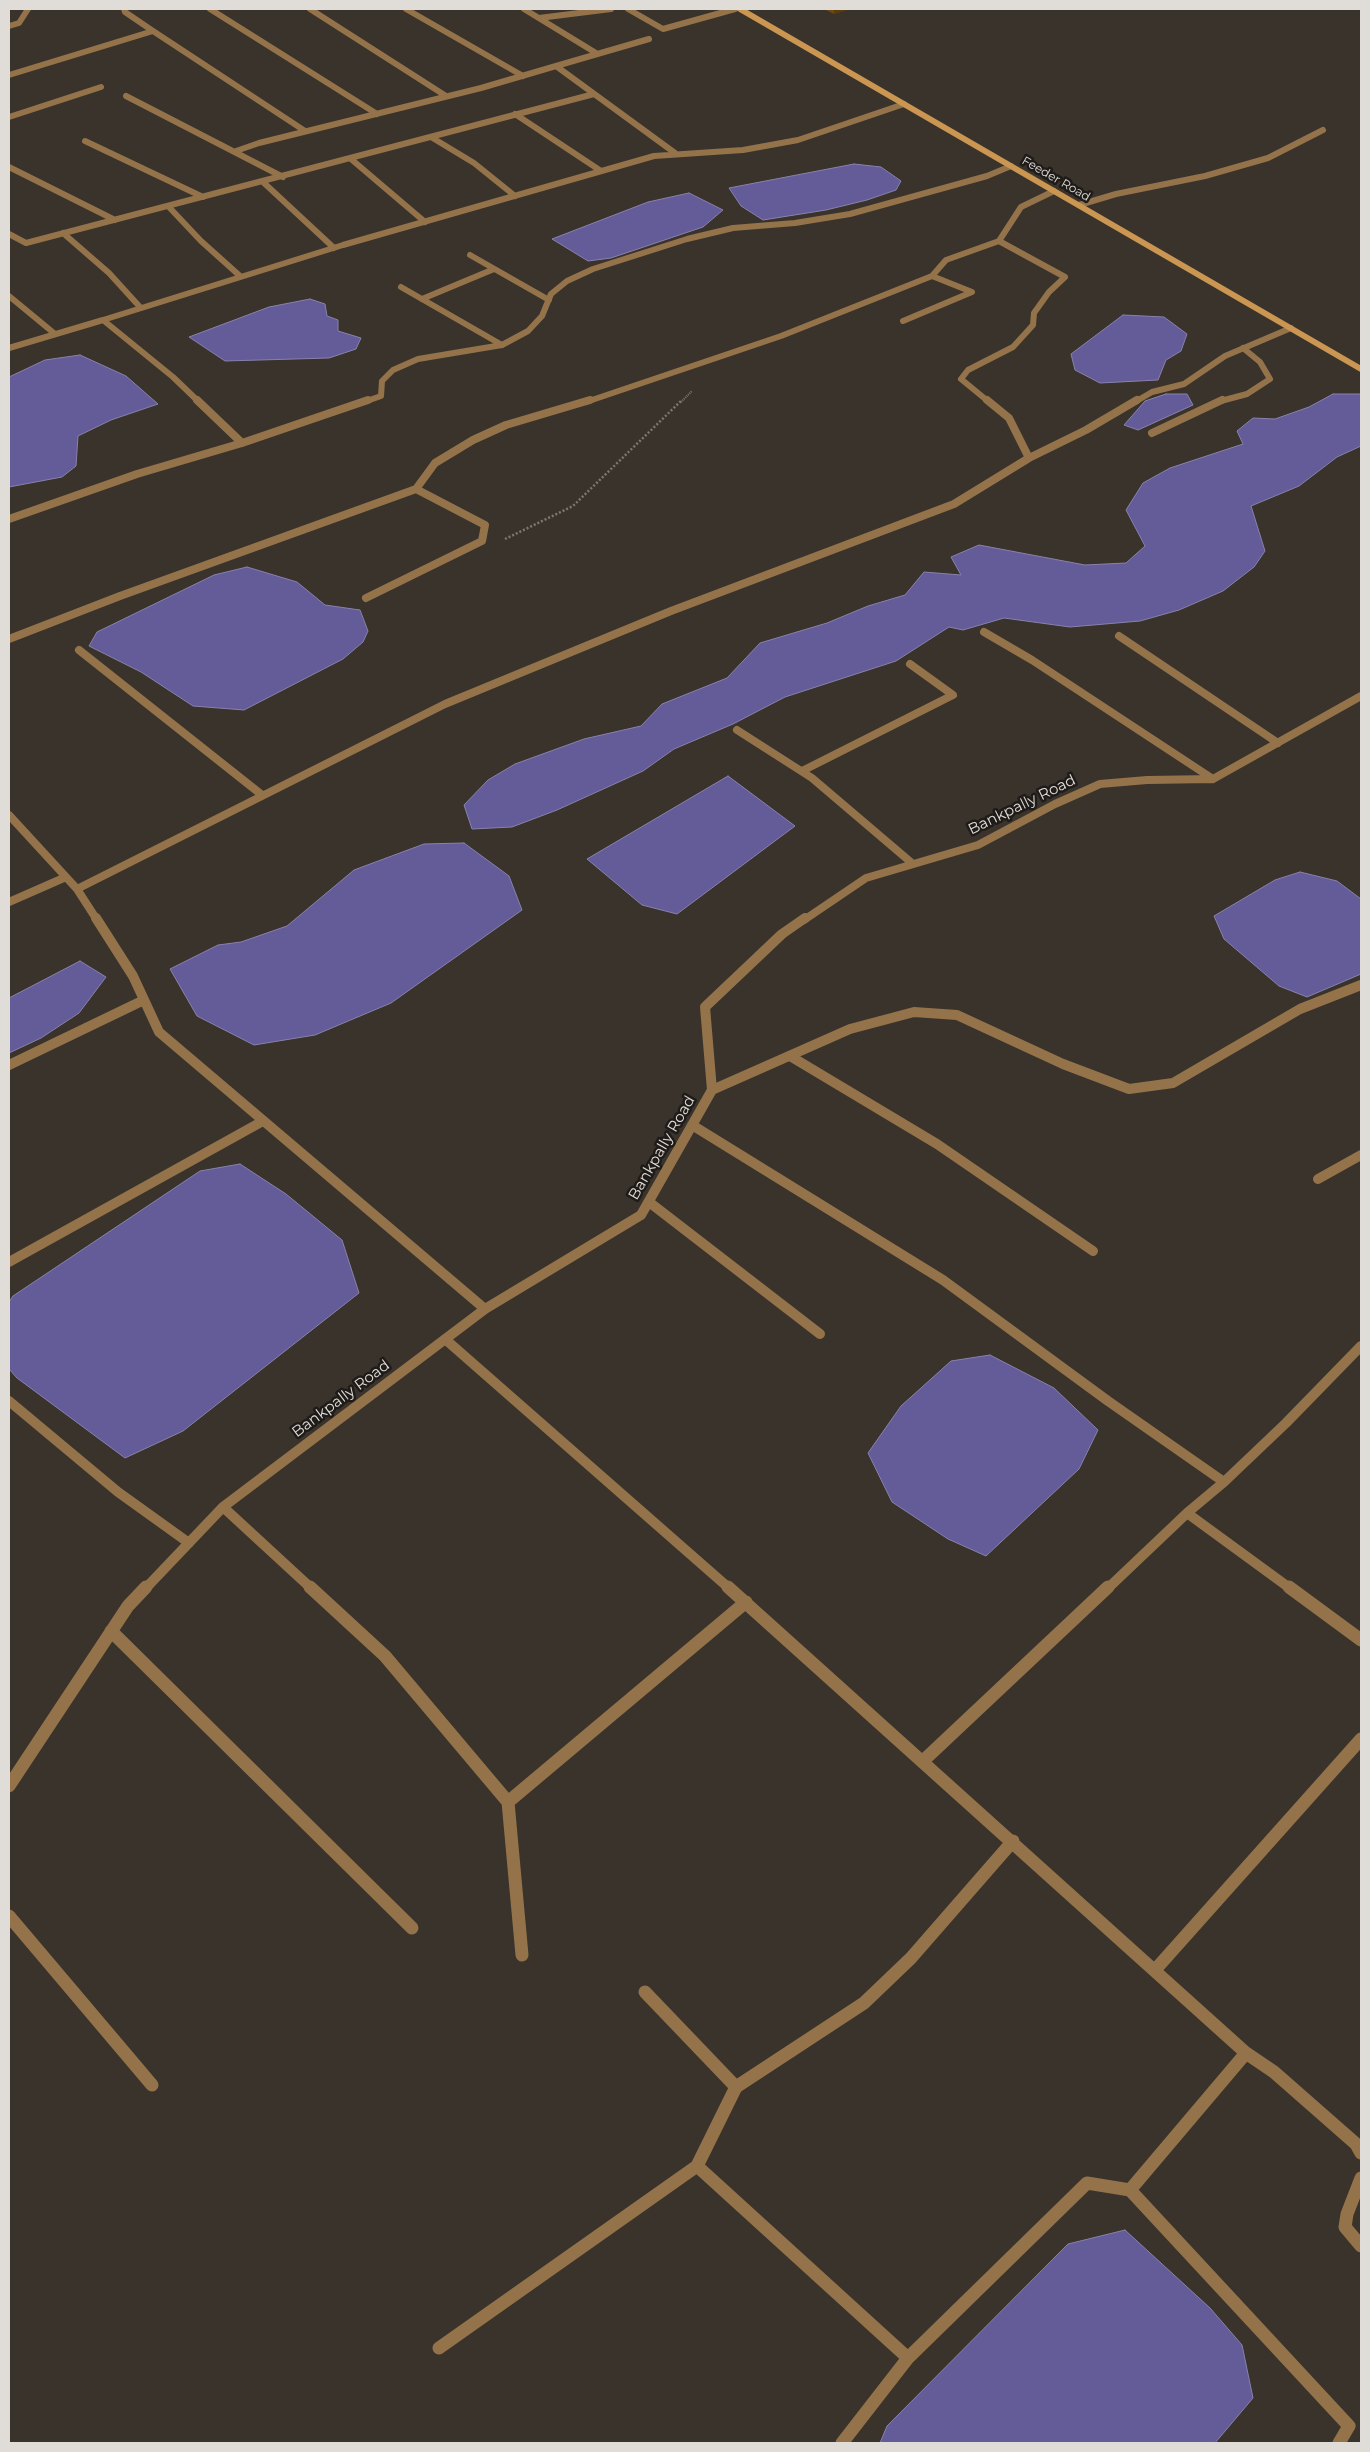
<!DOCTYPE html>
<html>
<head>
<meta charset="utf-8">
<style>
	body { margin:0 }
	#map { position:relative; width:1370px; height:2452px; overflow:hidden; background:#39332b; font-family:Montserrat,sans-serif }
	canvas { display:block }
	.frame { position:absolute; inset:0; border:10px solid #e0dcd7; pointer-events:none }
</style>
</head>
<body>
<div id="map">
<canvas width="1370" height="2452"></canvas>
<div class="frame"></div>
</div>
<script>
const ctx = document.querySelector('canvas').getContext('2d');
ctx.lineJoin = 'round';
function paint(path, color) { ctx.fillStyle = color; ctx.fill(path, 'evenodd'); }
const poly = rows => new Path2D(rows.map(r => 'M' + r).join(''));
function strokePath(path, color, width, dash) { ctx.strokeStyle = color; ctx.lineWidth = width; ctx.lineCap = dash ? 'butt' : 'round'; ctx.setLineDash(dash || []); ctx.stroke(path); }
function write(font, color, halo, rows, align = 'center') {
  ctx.font = font + ' Montserrat,sans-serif'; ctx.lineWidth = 5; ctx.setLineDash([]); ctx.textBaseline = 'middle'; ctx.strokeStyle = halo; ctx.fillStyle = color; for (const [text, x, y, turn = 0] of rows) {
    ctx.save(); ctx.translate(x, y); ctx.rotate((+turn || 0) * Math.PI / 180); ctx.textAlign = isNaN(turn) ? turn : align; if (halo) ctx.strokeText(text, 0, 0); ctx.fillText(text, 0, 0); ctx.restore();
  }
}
const water = poly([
	[854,164,881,167,901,181,896,190,867,200,826,210,763,220,741,206,729,188,854,164],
	[689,193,723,210,703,227,611,258,588,261,552,239,648,202,689,193],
	[310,299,325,304,327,316,338,320,338,331,361,338,356,349,329,358,225,361,189,337,269,307,310,299],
	[1123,315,1164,317,1187,334,1181,351,1166,360,1158,380,1100,383,1075,370,1071,354,1123,315],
	[80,355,126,376,158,404,111,420,78,436,76,466,62,477,9,487,9,377,45,360,80,355],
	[1166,394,1187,394,1193,405,1138,430,1124,425,1145,401,1166,394],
	[1333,394,1361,394,1361,446,1337,457,1299,486,1251,506,1265,551,1254,567,1223,591,1179,610,1140,621,1070,627,1004,618,963,630,949,627,896,661,785,697,733,724,674,749,643,771,557,810,512,827,472,829,464,805,488,780,515,764,584,739,641,726,662,704,727,678,760,643,827,623,868,606,905,595,924,572,961,575,951,557,979,545,1085,565,1126,563,1145,546,1126,510,1143,483,1170,468,1243,444,1237,431,1253,418,1275,419,1309,407,1333,394],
	[247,567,297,582,325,605,360,610,368,631,363,642,343,659,244,710,193,706,141,672,89,646,97,632,214,575,247,567],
	[728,776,795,826,677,914,642,905,587,859,728,776],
	[464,843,509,876,522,910,391,1003,315,1035,254,1045,197,1016,170,969,218,945,241,942,287,926,354,870,424,844,464,843],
	[1300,872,1337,881,1361,899,1361,974,1307,997,1279,986,1224,939,1214,916,1275,880,1300,872],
	[80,961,106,977,79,1013,41,1038,9,1053,9,998,80,961],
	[240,1164,286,1194,342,1240,359,1293,183,1431,125,1458,17,1378,9,1369,9,1302,13,1296,200,1171,240,1164],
	[990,1355,1054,1388,1098,1430,1079,1469,986,1556,948,1539,892,1502,868,1453,901,1406,951,1361,990,1355],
	[1125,2230,1210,2308,1242,2345,1253,2398,1215,2443,880,2443,887,2426,1068,2244,1125,2230]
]);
paint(water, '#645b99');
strokePath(water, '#8982ac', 1);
strokePath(poly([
	[681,402,692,391]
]), '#7d7771', 2, [1, 1]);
strokePath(poly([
	[505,539,573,506,682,400]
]), '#7d7771', 2.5, [2, 2]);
strokePath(poly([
	[124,9,125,12,153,31,305,131],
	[210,9,377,114],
	[310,9,446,96],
	[406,9,523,76],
	[524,9,596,53],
	[628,9,663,29,735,9],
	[539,18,611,9],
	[9,26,19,23,28,9],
	[649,39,556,66,675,153],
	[9,75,153,31],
	[126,96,283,177],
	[515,114,601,171],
	[9,117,101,87],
	[431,137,474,163,515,196],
	[85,141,203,197],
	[236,151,259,143,481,88,556,66],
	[351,159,425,222],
	[9,167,115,220],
	[263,182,334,248],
	[1079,205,1116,194,1205,176,1268,158,1323,130],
	[168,206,201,241,240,276],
	[63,233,109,273,139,306],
	[9,234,26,243,594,94],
	[470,255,549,300],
	[401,287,502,345],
	[9,296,55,334],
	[422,299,494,269],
	[103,320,343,245,654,156,743,150,798,140,904,104],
	[903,321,972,292,932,276],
	[9,348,103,320,173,377,199,402],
	[364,402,381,396,382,381,393,370,418,359,502,345,528,331,542,316,551,294,567,281,593,269,687,239,733,228,795,223,850,214,987,176,1011,166],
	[586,402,781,336,932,276,946,260,999,241,1021,207,1054,191],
	[989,402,961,379,968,370,1013,347,1033,325,1034,313,1049,292,1065,277,999,241],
	[1135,402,1152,392,1184,384,1225,356,1291,328],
	[1217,402,1247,394,1270,379,1260,362,1243,348]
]), '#94734a', 6);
strokePath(poly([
	[197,400,242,443],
	[987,400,1009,418,1029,458],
	[1152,433,1222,400],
	[416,489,435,463,473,440,506,425,590,400],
	[9,519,137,474,242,443,368,400],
	[984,632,1032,660,1213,779],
	[1119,636,1278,743],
	[9,639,120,596,416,489,485,525,482,541,366,598],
	[79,650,262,795],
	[737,730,812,778,913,864],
	[802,771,953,695,910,664],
	[9,815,77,889,97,920],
	[77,889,445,704,671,611,954,504,1029,458,1086,430,1137,400],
	[9,902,66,877],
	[804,920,866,878,978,845,1055,804,1100,784,1147,780,1213,779,1361,696]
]), '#94734a', 8);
strokePath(poly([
	[96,918,133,976,159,1032,485,1309],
	[790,1056,937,1144,1093,1251],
	[9,1065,144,1000],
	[712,1090,850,1029,914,1012,957,1015,1063,1064,1129,1089,1173,1083,1300,1009,1361,985],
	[692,1125,943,1280,1108,1401,1224,1482],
	[1318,1179,1361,1155],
	[649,1202,820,1334],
	[9,1262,263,1121],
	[445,1339,730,1589],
	[9,1401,118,1492,189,1543],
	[223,1507,312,1589],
	[1187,1513,1224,1482,1286,1423,1361,1346],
	[145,1589,223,1507,485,1309,641,1215,712,1090,705,1007,782,934,805,918],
	[1107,1589,1187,1513,1291,1589]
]), '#94734a', 10);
strokePath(poly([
	[310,1587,385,1656,508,1802],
	[728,1587,1246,2053,1130,2190],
	[1289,1587,1361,1640],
	[111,1631,412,1928],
	[923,1761,1108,1587],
	[9,1786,128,1606,146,1587],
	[9,1916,152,2085],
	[522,1955,508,1802,746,1602],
	[1155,1970,1361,1739],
	[1246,2053,1274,2072,1356,2144,1361,2153],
	[736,2087,864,2003,911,1958,1013,1841],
	[697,2166,908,2358],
	[1361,2178,1347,2214,1345,2227,1361,2246],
	[439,2348,697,2166,736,2087,645,1992],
	[842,2443,908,2358,1087,2183,1130,2190,1349,2426,1339,2443]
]), '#94734a', 13);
strokePath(poly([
	[740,9,1361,369]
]), '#ca9651', 6);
paint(poly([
	[824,9,850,9,834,14]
]), '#6e480e');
paint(poly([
	[834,9,850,9,834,14]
]), '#5a3b0b');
write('12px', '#e0dcd7', '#1e1b18', [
	["Feeder Road",1056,179,30]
]);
write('15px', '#e0dcd7', '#1e1b18', [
	["Bankpally Road",1022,805,-26],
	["Bankpally Road",662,1148,-60],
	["Bankpally Road",341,1399,-37]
]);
</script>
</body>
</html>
